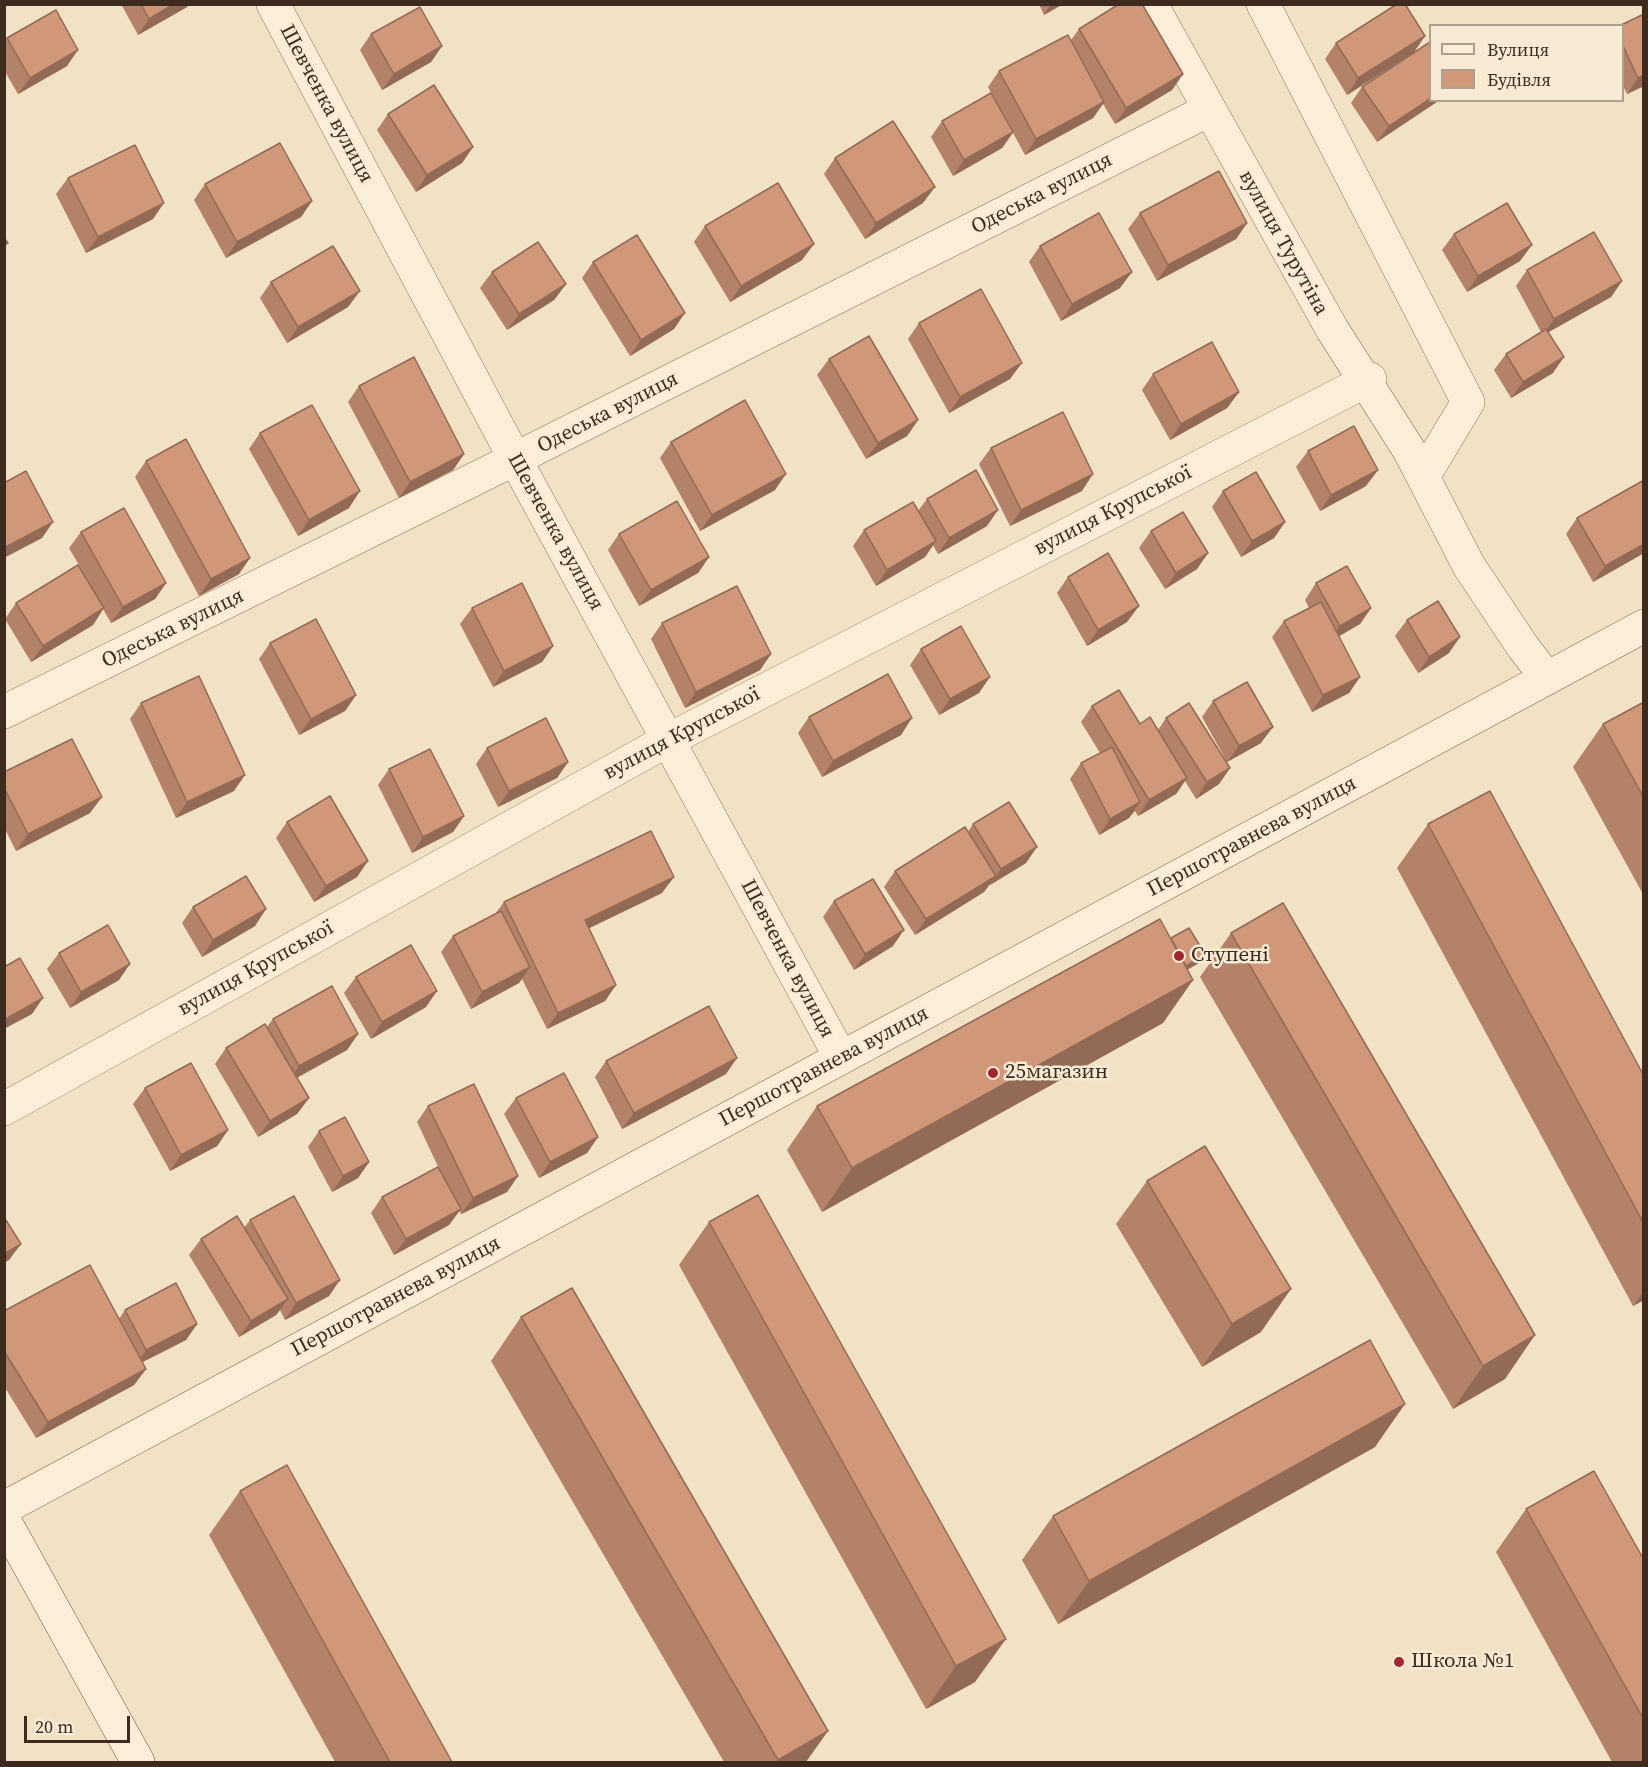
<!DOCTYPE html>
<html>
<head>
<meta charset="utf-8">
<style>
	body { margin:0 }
	#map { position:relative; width:1648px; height:1767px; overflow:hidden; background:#f1e1c5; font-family:"Source Serif 4",serif }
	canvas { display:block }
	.frame { position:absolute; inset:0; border:6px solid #3d2b1f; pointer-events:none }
	.legend { position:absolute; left:1429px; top:24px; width:195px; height:78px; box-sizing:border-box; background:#f8ebd6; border:2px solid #ad9e8d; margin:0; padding:8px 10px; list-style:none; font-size:18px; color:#3d2b1f }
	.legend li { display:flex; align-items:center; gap:12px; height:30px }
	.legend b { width:30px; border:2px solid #ad9e8d }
	.scale { position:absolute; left:24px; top:1716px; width:106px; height:27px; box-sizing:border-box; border:3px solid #3d2b1f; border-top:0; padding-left:8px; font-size:18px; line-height:21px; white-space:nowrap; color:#3d2b1f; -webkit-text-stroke:4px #f8ebd6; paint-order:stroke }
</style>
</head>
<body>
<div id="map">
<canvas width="1648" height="1767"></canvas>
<div class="frame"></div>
<ul class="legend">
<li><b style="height:8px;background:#fbeed9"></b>Вулиця</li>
<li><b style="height:16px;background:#d19779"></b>Будівля</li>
</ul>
<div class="scale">20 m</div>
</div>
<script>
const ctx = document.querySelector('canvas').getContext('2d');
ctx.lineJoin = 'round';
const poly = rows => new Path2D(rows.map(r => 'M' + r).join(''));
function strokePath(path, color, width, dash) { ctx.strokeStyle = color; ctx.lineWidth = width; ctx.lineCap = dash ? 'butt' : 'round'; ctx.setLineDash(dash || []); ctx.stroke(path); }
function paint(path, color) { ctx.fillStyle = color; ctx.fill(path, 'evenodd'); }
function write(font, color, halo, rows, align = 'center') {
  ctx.font = font + ' "Source Serif 4",serif'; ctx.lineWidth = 5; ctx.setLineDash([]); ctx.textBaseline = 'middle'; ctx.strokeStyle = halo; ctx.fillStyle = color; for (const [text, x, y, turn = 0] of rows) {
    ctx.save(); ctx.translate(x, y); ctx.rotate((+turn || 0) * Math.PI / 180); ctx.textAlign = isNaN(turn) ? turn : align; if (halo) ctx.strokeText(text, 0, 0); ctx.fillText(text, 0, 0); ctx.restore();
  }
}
const street = poly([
	[273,4,515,459,841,1058],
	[1151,4,1332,329,1409,450,1469,566,1523,647,1547,678],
	[1263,4,1468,402,1423,477],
	[4,712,515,459,1209,110],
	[4,1109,668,740,1370,379],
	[4,1508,1644,626]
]);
const secondary = poly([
	[4,1520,138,1762]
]);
strokePath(street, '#8d725a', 34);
strokePath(secondary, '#6f533d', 34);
strokePath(street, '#fbeed9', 33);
strokePath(secondary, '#fbeed9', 33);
paint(poly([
	[121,4,189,4,187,7,138,35],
	[1039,4,1063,4,1044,15],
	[1644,14,1644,86,1627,94,1623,86,1623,26],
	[1079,29,1183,74,1172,90,1115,124,1103,104,1093,118,1025,155,1013,133,1002,148,953,176,931,137,942,121,996,102,988,87,999,71,1071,40],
	[371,34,442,46,431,62,382,90,360,50],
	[1425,36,1414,52,1347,95,1325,59,1336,43],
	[7,38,67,66,18,94,4,70,4,41],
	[1362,87,1431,100,1377,142,1351,103],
	[388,114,473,147,462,163,416,192,377,130],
	[835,158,923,203,865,239,824,174],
	[68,178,153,219,86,253,56,194],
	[205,184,312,201,301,217,226,258,194,200],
	[1140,213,1247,223,1236,239,1157,281,1128,229],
	[705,226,802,260,730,302,694,242],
	[1454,234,1520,261,1467,292,1442,250],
	[1040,246,1120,288,1061,321,1029,262],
	[593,262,674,329,630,356,582,278],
	[1527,270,1622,281,1611,297,1549,332,1553,373,1511,398,1494,370,1506,354,1541,332,1516,286],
	[492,272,566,284,554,300,507,330,480,288],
	[271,282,348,307,287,343,260,298],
	[919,323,1010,379,949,413,908,339],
	[829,359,918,420,907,436,866,459,817,375],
	[1153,374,1239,392,1227,408,1170,440,1142,390],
	[359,386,464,454,453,470,399,498,348,402],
	[260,433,349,508,298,536,249,449],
	[671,442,775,490,700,531,660,458],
	[991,448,1082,491,1010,526,979,464],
	[1308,451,1366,486,1320,511,1296,467],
	[146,461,239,574,199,596,135,477],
	[1644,480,1644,553,1593,582,1566,534,1577,518],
	[1223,491,1285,522,1274,538,1241,557,1212,507],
	[927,499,987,526,938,554,933,545,925,557,876,586,853,546,864,530,918,511],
	[1151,531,1208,553,1197,569,1165,589,1139,548],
	[81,532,166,583,155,599,111,623,103,609,93,625,31,662,5,619,16,603,94,591,69,548],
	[619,534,709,557,698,573,639,606,608,550],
	[1068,577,1127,622,1087,646,1057,593],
	[1316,583,1371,608,1360,624,1339,636,1360,677,1349,693,1312,712,1272,637,1284,621,1309,608,1305,600],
	[472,608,553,646,542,662,493,687,460,624],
	[1407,620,1449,653,1418,673,1395,636],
	[662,623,771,654,760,670,685,708,651,639],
	[270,643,356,695,345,711,299,735,259,659],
	[921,649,979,693,939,715,910,665],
	[1213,701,1261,743,1227,762,1202,717],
	[1644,702,1644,896,1573,767,1603,724],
	[141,703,234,791,176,818,130,719],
	[1092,706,1158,730,1166,718,1230,768,1219,784,1196,799,1185,781,1176,794,1138,816,1135,811,1129,818,1099,835,1070,779,1081,763,1100,753,1081,722],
	[809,717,901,735,822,777,798,733],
	[487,748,568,762,557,778,498,807,476,764],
	[389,769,464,816,453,832,412,853,378,785],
	[4,772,90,813,16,851,4,827],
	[287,822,357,877,314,902,276,838],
	[973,824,1026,863,990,885,990,884,984,892,915,935,884,887,895,871,968,832],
	[1428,824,1644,1076,1644,1300,1633,1306,1397,868],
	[662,893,589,928,616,985,605,1001,547,1029,522,979,519,983,471,1009,441,952,453,936,495,914,504,902],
	[834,901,893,946,854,970,823,917],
	[193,907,255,926,202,957,182,923],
	[1231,933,1505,1379,1453,1409,1200,977],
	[1171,938,1199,963,1188,969,1163,1023,822,1212,787,1150,817,1106],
	[59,953,119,980,70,1008,47,969],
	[356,977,426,1007,371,1039,344,993],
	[273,1019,358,1034,347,1050,297,1078,309,1098,297,1114,258,1137,215,1064,226,1048,267,1027],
	[606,1061,726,1074,622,1129,595,1077],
	[145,1088,228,1130,217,1146,170,1171,133,1104],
	[516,1098,598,1137,587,1153,539,1178,504,1114],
	[428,1106,518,1176,507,1192,461,1214,459,1210,449,1225,394,1255,371,1213,382,1197,443,1177,417,1122],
	[319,1131,369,1162,358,1178,332,1192,308,1147],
	[1147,1181,1261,1332,1202,1367,1116,1224],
	[250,1220,329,1296,285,1320,280,1310,276,1315,239,1337,189,1255,201,1239,244,1228],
	[709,1222,975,1682,926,1709,679,1265],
	[125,1310,197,1324,186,1340,142,1362,146,1369,134,1385,36,1438,4,1386,4,1311,119,1319],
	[521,1317,806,1762,724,1762,491,1361],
	[1375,1447,1058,1624,1022,1560,1053,1516],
	[240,1491,452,1762,335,1762,209,1535],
	[1526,1509,1644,1560,1644,1762,1612,1762,1496,1552]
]), '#b48268');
paint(poly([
	[174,4,189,4,187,7,138,35,149,19],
	[1051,4,1063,4,1044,15],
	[1425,36,1414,52,1347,95,1358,78],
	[442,46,431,62,382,90,394,74],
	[78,50,67,66,18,94,30,78],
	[1183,74,1172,90,1115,124,1126,108],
	[1644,75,1644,86,1627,94,1638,78],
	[1431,98,1431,100,1440,100,1377,142,1389,126],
	[1104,102,1093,118,1025,155,1036,139],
	[1013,132,1002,148,953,176,964,160],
	[473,147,462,163,416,192,427,175],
	[935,187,923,203,865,239,876,223],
	[312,201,301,217,226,258,237,242],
	[164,203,153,219,86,253,98,237],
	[1247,223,1236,239,1157,281,1168,265],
	[814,244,802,260,730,302,741,286],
	[1532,245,1520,261,1467,292,1478,276],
	[1132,272,1120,288,1061,321,1072,304],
	[1622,281,1611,297,1543,335,1554,319],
	[566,284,554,300,507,330,519,314],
	[360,291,348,307,287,343,298,327],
	[685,313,674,329,630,356,641,340],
	[1564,357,1553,373,1511,398,1523,382],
	[1022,363,1010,379,949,413,960,397],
	[1239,392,1227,408,1170,440,1181,424],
	[918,420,907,436,866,459,878,443],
	[464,454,453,470,399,498,410,482],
	[1378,470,1366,486,1320,511,1331,495],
	[786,474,775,490,700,531,712,515],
	[1093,474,1082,491,1010,526,1021,510],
	[360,491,349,508,298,536,309,520],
	[998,510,987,526,938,554,949,538],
	[53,522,42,538,4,558,4,548],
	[1285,522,1274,538,1241,557,1252,541],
	[936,541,925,557,876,586,887,570],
	[1644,544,1644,553,1593,582,1605,566],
	[1208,553,1197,569,1165,589,1176,573],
	[709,557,698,573,639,606,651,590],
	[250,558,239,574,199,596,211,579],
	[166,583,155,599,111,623,123,607],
	[1139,606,1127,622,1087,646,1098,630],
	[104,608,93,625,31,662,43,646],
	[1371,608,1360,624,1329,642,1340,626],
	[1460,637,1449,653,1418,673,1429,657],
	[553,646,542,662,493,687,504,671],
	[771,654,760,670,685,708,696,692],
	[990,677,979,693,939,715,950,699],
	[1360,677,1349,693,1312,712,1323,695],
	[356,695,345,711,299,735,311,719],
	[912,718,901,735,822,777,833,761],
	[1273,727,1261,743,1227,762,1239,746],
	[568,762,557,778,498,807,509,791],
	[1230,768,1219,784,1196,799,1207,782],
	[245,775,234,791,176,818,187,802],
	[1187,778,1176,794,1138,816,1149,800],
	[102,797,90,813,16,851,28,834],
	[1140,802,1129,818,1099,835,1110,819],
	[464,816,453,832,412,853,423,837],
	[1037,847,1026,863,990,885,1001,869],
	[368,861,357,877,314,902,326,886],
	[996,876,984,892,915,935,926,919],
	[674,877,662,893,573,936,585,920],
	[266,909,255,926,202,957,213,940],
	[904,930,893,946,854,970,865,954],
	[1205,954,1199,963,1175,977,1181,968],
	[130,964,119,980,70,1008,81,992],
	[530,967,519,983,471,1009,482,992],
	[1193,980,1163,1023,822,1212,852,1168],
	[616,985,605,1001,547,1029,558,1013],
	[437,991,426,1007,371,1039,382,1022],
	[43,998,32,1014,4,1029,4,1020],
	[358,1034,347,1050,288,1082,299,1066],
	[737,1058,726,1074,622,1129,634,1113],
	[309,1098,297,1114,258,1137,270,1121],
	[228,1130,217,1146,170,1171,181,1155],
	[598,1137,587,1153,539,1178,550,1162],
	[369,1162,358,1178,332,1192,343,1176],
	[518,1176,507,1192,461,1214,473,1198],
	[461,1209,449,1225,394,1255,406,1239],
	[21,1244,9,1260,4,1263,4,1254],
	[340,1280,329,1296,285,1320,296,1303],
	[1291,1289,1261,1332,1202,1367,1232,1324],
	[1644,1291,1644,1300,1633,1306],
	[288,1299,276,1315,239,1337,251,1321],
	[197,1324,186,1340,135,1366,146,1350],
	[1535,1335,1505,1379,1453,1409,1483,1366],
	[146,1369,134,1385,36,1438,48,1422],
	[1405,1404,1375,1447,1058,1624,1089,1581],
	[1006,1639,975,1682,926,1709,956,1666],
	[828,1731,806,1762,776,1762,778,1760]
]), '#926a55');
const building = poly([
	[141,4,174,4,149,19,141,4],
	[1119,4,1142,4,1183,74,1126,108,1079,29,1119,4],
	[1397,4,1405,4,1425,36,1358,78,1336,43,1397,4],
	[420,7,442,46,394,74,371,34,420,7],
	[56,10,78,50,30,78,7,38,56,10],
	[1644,14,1644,75,1638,78,1623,46,1623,26,1619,26,1644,14],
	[1068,35,1104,102,1036,139,999,71,1068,35],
	[1430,42,1431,98,1389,126,1362,87,1430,42],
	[434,85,473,147,427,175,388,114,434,85],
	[991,93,1013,132,964,160,942,121,991,93],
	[893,121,935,187,876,223,835,158,893,121],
	[280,143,312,201,237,242,205,184,280,143],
	[135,145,164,203,98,237,68,178,135,145],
	[1219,171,1247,223,1168,265,1140,213,1219,171],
	[778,183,814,244,741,286,705,226,778,183],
	[1507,203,1532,245,1478,276,1454,234,1507,203],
	[1099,213,1132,272,1072,304,1040,246,1099,213],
	[1594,232,1622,281,1554,319,1527,270,1594,232],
	[637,235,685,313,641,340,593,262,637,235],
	[4,238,8,243,4,245,4,238],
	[538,242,566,284,519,314,492,272,538,242],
	[333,246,360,291,298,327,271,282,333,246],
	[981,289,1022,363,960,397,919,323,981,289],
	[1546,329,1564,357,1523,382,1506,354,1546,329],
	[869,336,918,420,878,443,829,359,869,336],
	[1212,342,1239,392,1181,424,1153,374,1212,342],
	[414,357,464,454,410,482,359,386,414,357],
	[745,400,786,474,712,515,671,442,745,400],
	[312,405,360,491,309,520,260,433,312,405],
	[1063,412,1093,474,1021,510,991,448,1063,412],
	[1354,426,1378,470,1331,495,1308,451,1354,426],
	[186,439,250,558,211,579,146,461,186,439],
	[976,470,998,510,949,538,927,499,976,470],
	[26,471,53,522,4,548,4,483,26,471],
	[1256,472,1285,522,1252,541,1223,491,1256,472],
	[1644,480,1644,544,1605,566,1577,518,1644,480],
	[677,501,709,557,651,590,619,534,677,501],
	[913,502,936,541,887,570,864,530,913,502],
	[124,508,166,583,123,607,81,532,124,508],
	[1183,512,1208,553,1176,573,1151,531,1183,512],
	[1108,553,1139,606,1098,630,1068,577,1108,553],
	[78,565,104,608,43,646,16,603,78,565],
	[1347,566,1371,608,1340,626,1316,583,1347,566],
	[522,583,553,646,504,671,472,608,522,583],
	[737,586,771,654,696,692,662,623,737,586],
	[1438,601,1460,637,1429,657,1407,620,1438,601],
	[1321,602,1360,677,1323,695,1284,621,1321,602],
	[316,619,356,695,311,719,270,643,316,619],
	[961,626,990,677,950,699,921,649,961,626],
	[888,674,912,718,833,761,809,717,888,674],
	[199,676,245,775,187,802,141,703,199,676],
	[1247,682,1273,727,1239,746,1213,701,1247,682],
	[1119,690,1140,724,1150,717,1187,778,1149,800,1092,706,1119,690],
	[1644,702,1644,798,1603,724,1644,702],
	[1189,703,1230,768,1207,782,1166,718,1189,703],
	[546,718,568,762,509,791,487,748,546,718],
	[72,739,102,797,28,834,4,788,4,772,72,739],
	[1112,747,1140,802,1110,819,1081,763,1112,747],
	[430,749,464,816,423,837,389,769,430,749],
	[1490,791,1644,1076,1644,1224,1428,824,1490,791],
	[330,796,368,861,326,886,287,822,330,796],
	[1009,802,1037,847,1001,869,973,824,1009,802],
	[965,827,996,876,926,919,895,871,965,827],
	[651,831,674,877,585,920,616,985,558,1013,504,902,651,831],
	[246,876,266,909,213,940,193,907,246,876],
	[873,879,904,930,865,954,834,901,873,879],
	[1283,903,1535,1335,1483,1366,1231,933,1283,903],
	[501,911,530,967,482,992,453,936,501,911],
	[1160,919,1193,980,852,1168,817,1106,1160,919],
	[108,925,130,964,81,992,59,953,108,925],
	[1189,928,1205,954,1186,966,1171,938,1189,928],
	[411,945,437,991,382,1022,356,977,411,945],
	[20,958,43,998,4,1020,4,967,20,958],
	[332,986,358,1034,299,1066,273,1019,332,986],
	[709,1006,737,1058,634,1113,606,1061,709,1006],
	[265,1024,309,1098,270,1121,226,1048,265,1024],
	[191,1063,228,1130,181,1155,145,1088,191,1063],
	[564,1073,598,1137,550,1162,516,1098,564,1073],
	[474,1084,518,1176,473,1198,428,1106,474,1084],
	[345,1117,369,1162,343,1176,319,1131,345,1117],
	[1205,1146,1291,1289,1232,1324,1147,1181,1205,1146],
	[438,1167,461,1209,406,1239,382,1197,438,1167],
	[758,1195,1006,1639,956,1666,709,1222,758,1195],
	[294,1196,340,1280,296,1303,250,1220,294,1196],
	[237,1216,288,1299,251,1321,201,1239,237,1216],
	[4,1217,21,1244,4,1254,4,1217],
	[90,1265,146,1369,48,1422,4,1351,4,1311,90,1265],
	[176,1283,197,1324,146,1350,125,1310,176,1283],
	[572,1288,828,1731,778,1760,521,1317,572,1288],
	[1370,1340,1405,1404,1089,1581,1053,1516,1370,1340],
	[287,1465,452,1762,390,1762,240,1491,287,1465],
	[1594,1471,1644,1560,1644,1720,1526,1509,1594,1471]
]);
paint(building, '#d19779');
strokePath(building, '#926a55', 1.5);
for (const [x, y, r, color] of [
	[1179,956,6,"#a02630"],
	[993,1073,6,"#a02630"],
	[1399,1662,6,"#a02630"]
]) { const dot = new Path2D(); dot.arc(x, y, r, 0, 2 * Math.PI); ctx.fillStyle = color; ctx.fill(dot); strokePath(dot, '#f8ebd6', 2); }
write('21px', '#3d2b1f', '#f8ebd6', [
	["Шевченка вулиця",326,104,62],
	["Одеська вулиця",1042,194,-27],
	["вулиця Турутіна",1283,243,61],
	["Одеська вулиця",608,413,-27],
	["вулиця Крупської",1113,511,-27],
	["Шевченка вулиця",555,532,61],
	["Одеська вулиця",173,629,-26],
	["вулиця Крупської",682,734,-28],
	["Першотравнева вулиця",1252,837,-28],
	["Шевченка вулиця",787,959,62],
	["вулиця Крупської",256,969,-29],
	["Першотравнева вулиця",824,1067,-28],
	["Першотравнева вулиця",396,1297,-28]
]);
write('21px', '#3d2b1f', '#f8ebd6', [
	["Ступені",1191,956],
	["25магазин",1005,1073],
	["Школа №1",1411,1662]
], 'left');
</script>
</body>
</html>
